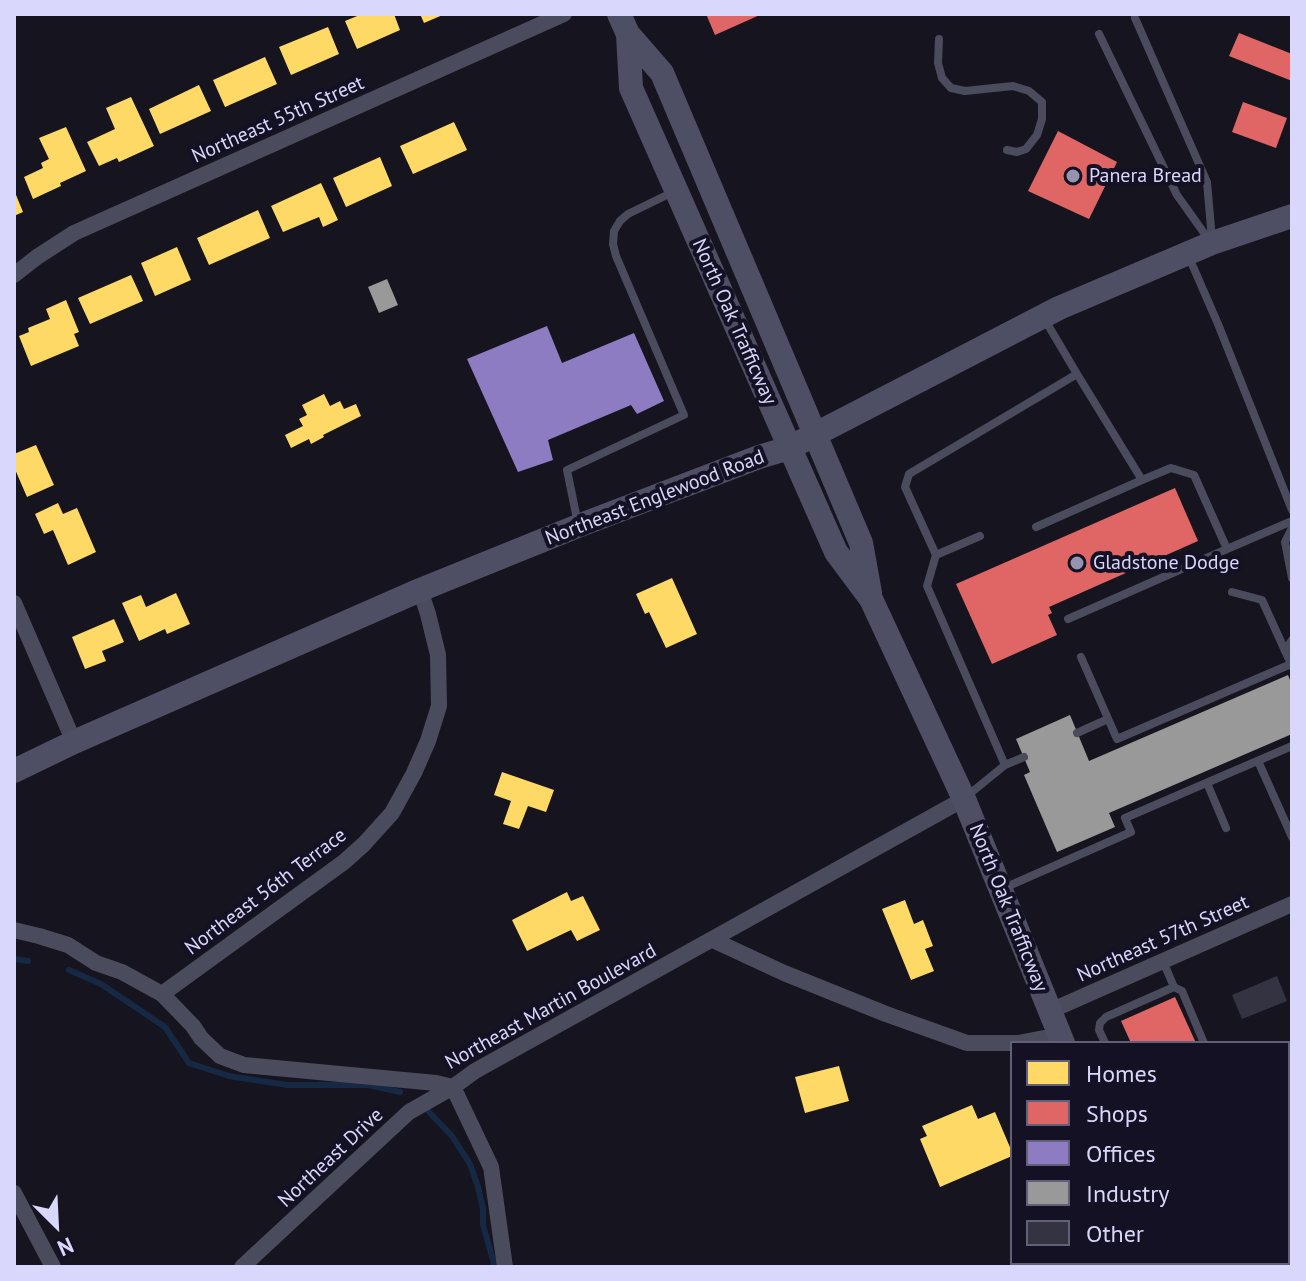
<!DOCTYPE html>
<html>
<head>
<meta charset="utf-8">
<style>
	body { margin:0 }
	#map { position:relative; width:1306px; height:1281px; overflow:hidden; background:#16151f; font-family:"PT Sans",sans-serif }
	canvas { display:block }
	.frame { position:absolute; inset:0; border:16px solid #d9d7fb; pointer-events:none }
	.legend { position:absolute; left:1010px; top:1041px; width:280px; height:224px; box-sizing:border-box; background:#131123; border:2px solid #626079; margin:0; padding:10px 14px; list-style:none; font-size:24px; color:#d9d7fb }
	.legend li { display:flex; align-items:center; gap:16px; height:40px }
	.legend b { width:40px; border:2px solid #626079 }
	.north { position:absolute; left:16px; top:1185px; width:80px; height:80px; -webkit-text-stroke:6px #131123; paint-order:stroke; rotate:156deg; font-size:22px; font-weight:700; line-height:32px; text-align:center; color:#d9d7fb }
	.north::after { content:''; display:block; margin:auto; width:28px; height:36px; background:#d9d7fb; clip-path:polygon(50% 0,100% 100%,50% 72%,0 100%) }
</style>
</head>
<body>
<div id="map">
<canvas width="1306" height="1281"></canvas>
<div class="frame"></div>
<ul class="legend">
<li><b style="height:22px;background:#ffd966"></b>Homes</li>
<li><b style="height:22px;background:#e06666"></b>Shops</li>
<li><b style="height:22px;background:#8e7cc3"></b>Offices</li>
<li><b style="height:22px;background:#999"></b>Industry</li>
<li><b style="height:22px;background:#343341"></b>Other</li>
</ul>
<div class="north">N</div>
</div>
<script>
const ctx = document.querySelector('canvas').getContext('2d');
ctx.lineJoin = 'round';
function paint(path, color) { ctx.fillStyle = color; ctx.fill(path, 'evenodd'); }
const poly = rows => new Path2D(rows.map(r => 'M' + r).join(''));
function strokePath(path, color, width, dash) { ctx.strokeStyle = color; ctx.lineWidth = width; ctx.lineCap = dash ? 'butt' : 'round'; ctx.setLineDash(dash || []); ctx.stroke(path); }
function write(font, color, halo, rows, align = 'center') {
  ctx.font = font + ' "PT Sans",sans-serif'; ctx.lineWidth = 8; ctx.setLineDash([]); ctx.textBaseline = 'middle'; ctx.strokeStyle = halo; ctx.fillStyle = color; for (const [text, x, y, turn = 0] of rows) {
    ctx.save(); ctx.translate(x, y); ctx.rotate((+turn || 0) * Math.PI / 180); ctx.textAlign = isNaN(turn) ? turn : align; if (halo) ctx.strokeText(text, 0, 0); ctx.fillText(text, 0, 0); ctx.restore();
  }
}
paint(poly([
	[362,14,394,14,400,30,357,49,345,21],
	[420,14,445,14,424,23],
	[328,27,339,54,291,75,279,47],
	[265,57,277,84,225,107,213,80],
	[199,85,211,111,160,134,149,109],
	[131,97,154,146,119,162,117,158,99,166,87,142,115,129,106,108],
	[454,122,467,150,413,174,400,146],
	[66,127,86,171,60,183,61,186,33,199,24,177,43,168,41,163,49,159,39,138],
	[380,157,392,186,346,207,333,178],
	[321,183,338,220,323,227,319,217,283,232,271,206],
	[14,190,23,212,14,216],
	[258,210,270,238,209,265,197,238],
	[177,247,191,280,155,296,141,263],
	[131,275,143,301,90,324,78,298],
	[66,300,79,332,74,334,79,346,31,366,19,336,29,332,28,328,50,319,46,309],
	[324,394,330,406,340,401,344,409,356,404,361,416,323,435,324,437,311,444,309,439,291,448,285,435,303,426,299,419,307,415,302,405],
	[36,445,54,485,27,497,14,467,14,454],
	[58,503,63,514,77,508,96,552,68,565,53,530,44,534,35,514],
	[672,578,697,634,666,648,649,612,645,614,636,594],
	[176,593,190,624,167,634,165,629,139,641,122,603,141,595,146,607],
	[114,619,124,642,102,651,106,661,85,669,72,637],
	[502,772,554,790,546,812,528,806,519,829,503,824,511,801,494,795],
	[567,892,571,901,583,896,600,930,577,941,571,930,527,951,512,920],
	[905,900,914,924,923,920,933,946,925,949,934,971,911,980,882,909],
	[839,1066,849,1101,805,1113,795,1077],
	[972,1105,978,1119,995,1112,1012,1152,1012,1156,940,1187,920,1139,927,1136,922,1126]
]), '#ffd966');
paint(poly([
	[706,14,762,14,715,35],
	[1239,33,1292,54,1292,81,1229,56],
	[1243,102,1287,118,1276,148,1232,132],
	[1058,131,1117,162,1089,219,1028,191],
	[1175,488,1198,541,1049,607,1052,613,1048,615,1057,635,992,664,956,584],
	[1175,997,1196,1043,1131,1043,1121,1021],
	[1292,1158,1292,1212,1288,1214,1288,1160]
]), '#e06666');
paint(poly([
	[547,326,562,363,634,333,664,401,637,414,631,405,548,440,553,460,518,472,467,359]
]), '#8e7cc3');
paint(poly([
	[387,279,398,305,379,313,368,287],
	[1288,675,1292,685,1292,734,1109,813,1115,827,1057,852,1024,775,1030,772,1016,739,1070,715,1089,761]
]), '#999');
strokePath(poly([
	[14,959,28,961],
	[69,970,101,984,165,1027,189,1063,229,1076,287,1085,368,1085,400,1092],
	[429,1112,452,1136,470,1164,478,1187,483,1209,483,1225,495,1267]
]), '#152945', 6);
paint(poly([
	[1277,976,1287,1001,1242,1019,1232,995]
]), '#343341');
strokePath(poly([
	[1135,18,1207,182,1212,239],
	[1099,34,1177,195,1209,240],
	[939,39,938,63,942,78,951,88,965,91,1013,86,1029,91,1042,102,1042,119,1037,135,1026,149,1017,152,1007,150],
	[1188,255,1218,324,1292,510],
	[1077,374,1142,480,1171,468,1194,475,1227,549,1292,521],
	[578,524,567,470,684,415,616,256,613,244,614,231,620,221,628,214,675,191],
	[1036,527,1142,480],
	[1292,528,1285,542,1292,578],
	[936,555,980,536],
	[1232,592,1262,600,1292,666],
	[1068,619,1227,549],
	[1285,651,1292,640],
	[1081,657,1117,739,1291,664],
	[1077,733,1108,719],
	[1258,761,1292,837],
	[1005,765,1024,757],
	[1207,783,1226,828],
	[967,796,1005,765,927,586,936,555,905,487,909,474,1077,374,1045,320],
	[1004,888,1131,832,1125,818,1292,746],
	[1163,961,1174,987,1182,991,1204,1043],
	[1105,1043,1099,1030,1100,1023,1106,1017,1174,987]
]), '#4b4b5e', 8);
strokePath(poly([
	[14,275,37,257,74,233,564,14],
	[14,603,74,742],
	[14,930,39,936,68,945,96,963,122,972,162,994,193,1026,201,1038,220,1056,244,1065,436,1083,453,1087,475,1071,964,799],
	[713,940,784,973,886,1014,967,1043,1018,1043,1060,1035],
	[162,994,344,862,364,844,392,813,414,773,428,741,439,706,438,655,428,614,420,590],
	[1050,1011,1292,904],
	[14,1193,53,1267],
	[242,1267,409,1112,453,1087,491,1167,505,1267]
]), '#4b4b5e', 16);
strokePath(poly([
	[619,14,628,34,662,73,861,543,870,593],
	[628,34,631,88,836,552,871,599,964,799,1063,1043],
	[14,771,74,742,420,590,578,526,759,457,789,448,1059,308,1212,243,1292,216],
	[1158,1263,1159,1267]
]), '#4e4f65', 24);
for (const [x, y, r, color] of [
	[1073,176,8,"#9593ae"],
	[1077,563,8,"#9593ae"]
]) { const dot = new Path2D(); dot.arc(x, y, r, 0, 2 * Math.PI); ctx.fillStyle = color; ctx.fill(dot); strokePath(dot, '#131123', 3); }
write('20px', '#d9d7fb', '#131123', [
	["Northeast 55th Street",278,120,-24],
	["North Oak Trafficway",734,322,66],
	["Northeast Englewood Road",655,498,-21],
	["Northeast 56th Terrace",266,892,-37],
	["North Oak Trafficway",1008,908,68],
	["Northeast 57th Street",1163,939,-24],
	["Northeast Martin Boulevard",551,1007,-29],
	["Northeast Drive",331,1158,-43]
]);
write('20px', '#d9d7fb', '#131123', [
	["Panera Bread",1089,176],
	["Gladstone Dodge",1093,563]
], 'left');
</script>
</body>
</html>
